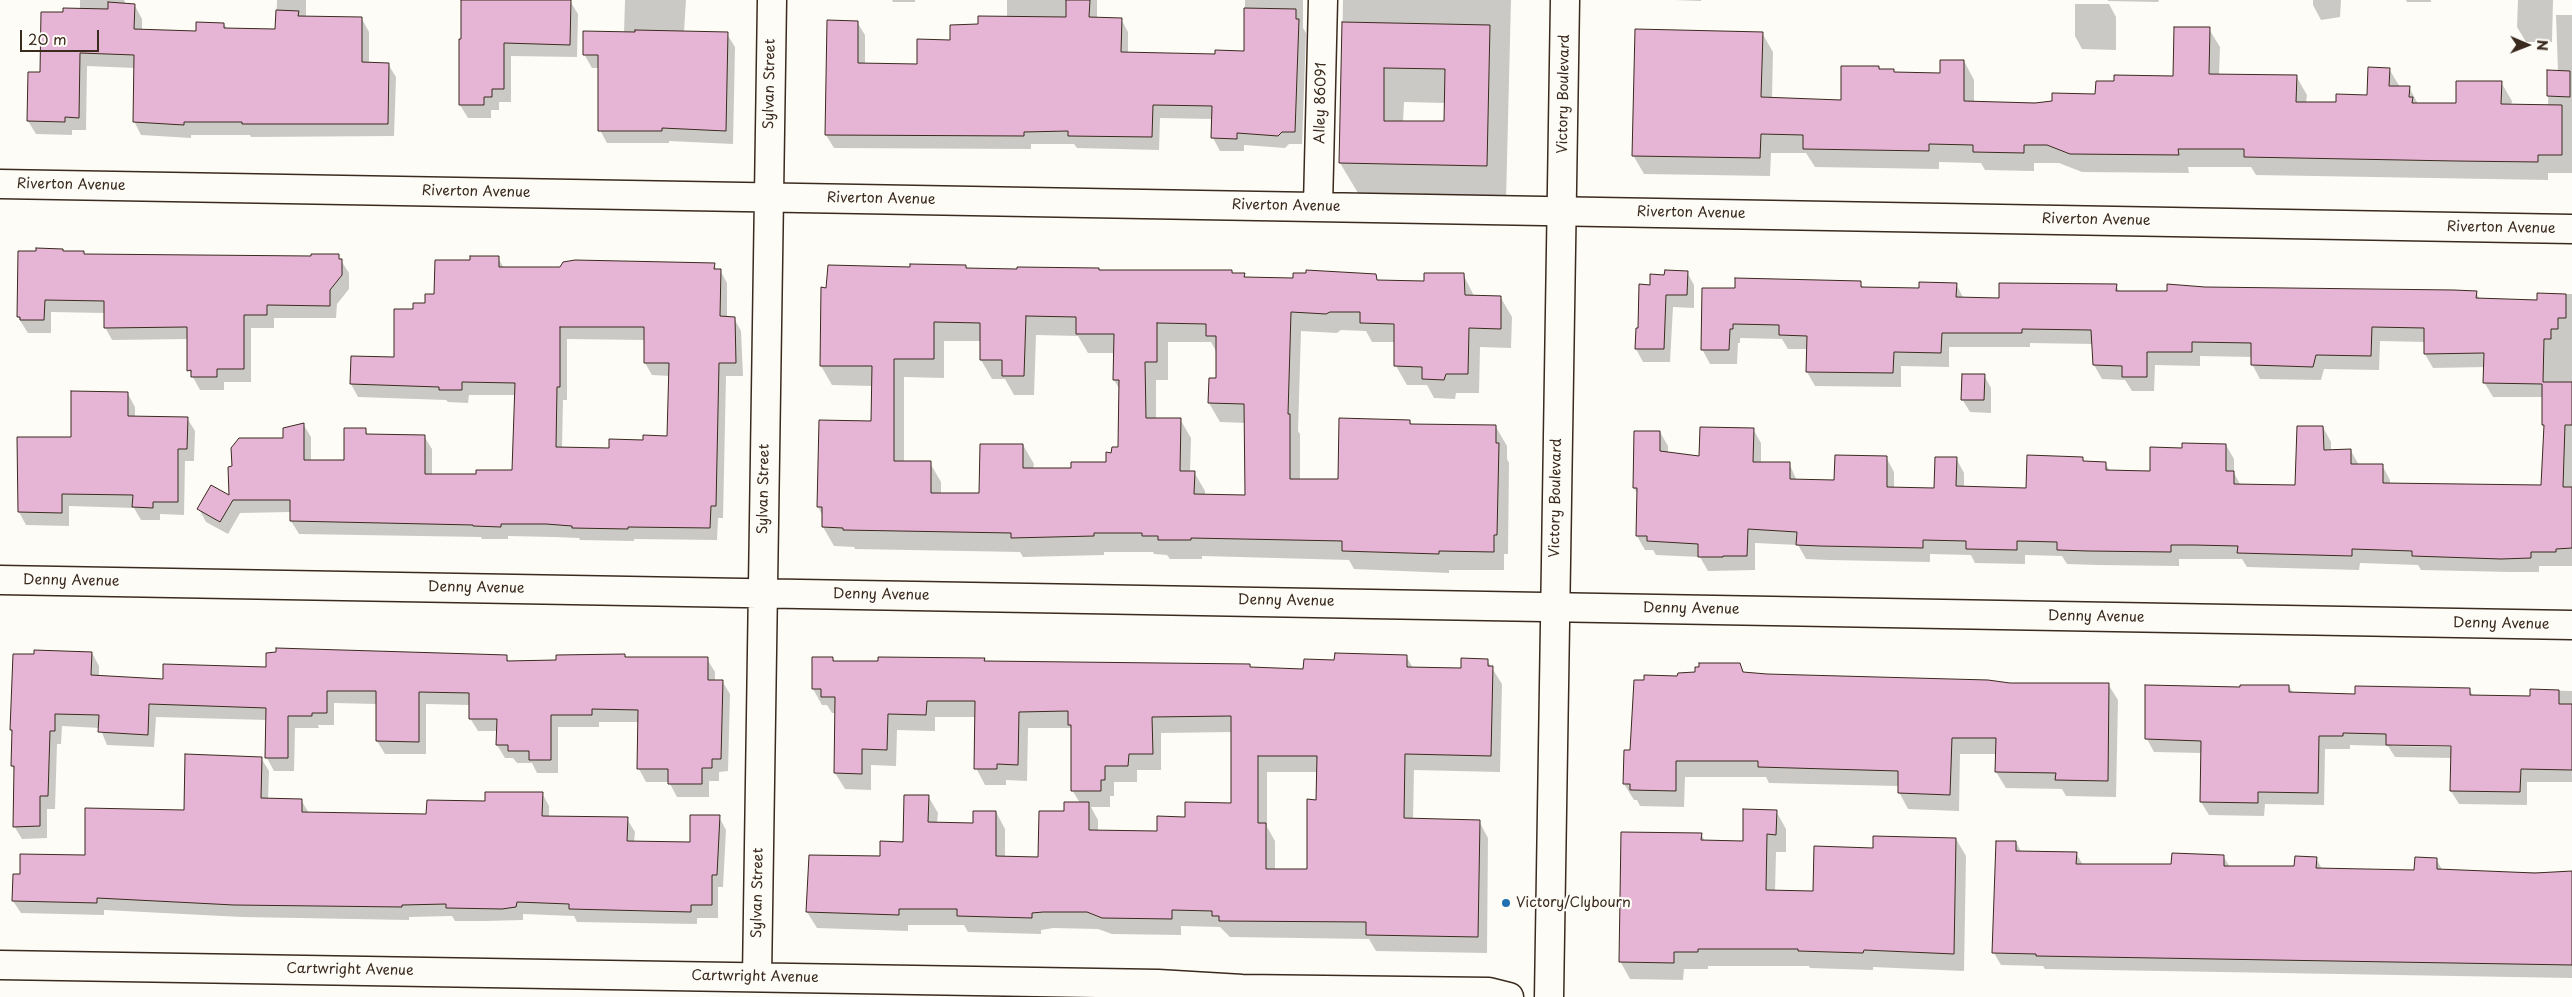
<!DOCTYPE html>
<html>
<head>
<meta charset="utf-8">
<style>
	body { margin:0 }
	#map { position:relative; width:2572px; height:997px; overflow:hidden; background:#fdfcf7; font-family:"Playpen Sans",sans-serif }
	canvas { display:block }
	.north { position:absolute; left:2502px; top:20px; width:50px; height:50px; -webkit-text-stroke:4px #fdfcf7; paint-order:stroke; rotate:91deg; font-size:14px; font-weight:700; line-height:20px; text-align:center; color:#3b2a1e }
	.north::after { content:''; display:block; margin:auto; width:18px; height:22px; background:#3b2a1e; clip-path:polygon(50% 0,100% 100%,50% 72%,0 100%) }
	.scale { position:absolute; left:20px; top:30px; width:79px; height:22px; box-sizing:border-box; border:2px solid #3b2a1e; border-top:0; padding-left:6px; font-size:15px; line-height:18px; white-space:nowrap; color:#3b2a1e; -webkit-text-stroke:4px #fdfcf7; paint-order:stroke }
</style>
</head>
<body>
<div id="map">
<canvas width="2572" height="997"></canvas>
<div class="north">N</div>
<div class="scale">20 m</div>
</div>
<script>
const ctx = document.querySelector('canvas').getContext('2d');
ctx.lineJoin = 'round';
function paint(path, color) { ctx.fillStyle = color; ctx.fill(path, 'evenodd'); }
const poly = rows => new Path2D(rows.map(r => 'M' + r).join(''));
function strokePath(path, color, width, dash) { ctx.strokeStyle = color; ctx.lineWidth = width; ctx.lineCap = dash ? 'butt' : 'round'; ctx.setLineDash(dash || []); ctx.stroke(path); }
function write(font, color, halo, rows, align = 'center') {
  ctx.font = font + ' "Playpen Sans",sans-serif'; ctx.lineWidth = 4.5; ctx.setLineDash([]); ctx.textBaseline = 'middle'; ctx.strokeStyle = halo; ctx.fillStyle = color; for (const [text, x, y, turn = 0] of rows) {
    ctx.save(); ctx.translate(x, y); ctx.rotate((+turn || 0) * Math.PI / 180); ctx.textAlign = isNaN(turn) ? turn : align; if (halo) ctx.strokeText(text, 0, 0); ctx.fillText(text, 0, 0); ctx.restore();
  }
}
paint(poly([
	[80,0,124,0,126,4,135,6,142,19,142,31,197,32,224,24,227,29,276,30,277,0,306,0,306,18,362,19,369,32,369,63,388,64,396,77,394,136,251,137,250,135,191,135,191,138,141,135,134,121,135,68,87,66,86,130,72,130,72,135,36,134,28,121,41,73,64,13,80,10],
	[463,0,570,1,578,14,577,57,511,56,511,102,499,102,499,110,491,110,491,118,468,118,460,105],
	[625,0,686,0,684,32,727,34,735,47,733,144,669,141,669,143,607,143,600,130,599,68,592,68,584,54,624,33],
	[892,0,915,0,915,2,893,2],
	[1007,0,1097,0,1097,19,1121,19,1128,32,1128,54,1216,55,1245,52,1245,0,1303,0,1303,28,1306,33,1302,144,1289,144,1285,148,1244,145,1244,151,1220,151,1213,138,1213,119,1160,118,1159,150,1077,148,1074,144,1031,144,1031,149,834,148,826,135,857,22,865,35,865,65,918,66,952,41,979,26,1007,18],
	[1343,0,1511,0,1506,201,1361,198,1340,163],
	[1404,102,1446,103,1446,123,1403,122],
	[1674,0,1701,0,1701,1],
	[2108,0,2159,0,2158,2,2108,1],
	[2313,0,2341,0,2340,17,2321,20,2313,5],
	[2406,0,2431,0,2431,2,2407,2],
	[2518,0,2553,0,2552,42,2526,42,2517,27],
	[2075,4,2109,4,2116,17,2116,50,2082,49,2075,36],
	[2556,15,2572,15,2572,173,2548,173,2548,180,2256,175,2251,167,2188,167,2189,173,2082,172,2059,163,2034,163,2034,171,1985,170,1981,163,1939,162,1939,169,1815,167,1806,153,1771,153,1770,176,1644,174,1633,155,1762,33,1773,52,1772,99,1842,102,1879,67,1880,70,1893,70,1895,73,1941,74,1964,61,1974,80,1974,102,2053,103,2174,78,2209,29,2220,47,2219,75,2296,76,2307,95,2306,103,2337,103,2369,96,2389,69,2400,87,2409,87,2418,104,2457,105,2501,82,2512,101,2511,106,2548,106,2549,72,2558,72],
	[63,250,64,252,83,253,84,255,313,258,338,256,349,273,349,289,337,304,336,318,274,318,274,328,251,328,251,382,224,382,224,390,200,390,189,370,189,339,112,340,105,327,105,313,51,312,51,333,28,333,26,330,18,317,20,252],
	[498,258,504,268,714,265,717,270,720,270,727,283,727,318,734,318,741,331,743,376,726,376,723,518,718,518,717,540,634,539,634,541,580,540,579,538,554,537,508,536,508,539,482,539,481,537,299,534,291,521,291,512,240,513,228,534,206,522,199,509,230,498,285,439,303,424,311,437,311,461,345,461,365,429,368,435,424,436,432,449,432,475,477,475,514,471,516,395,469,395,468,403,448,402,446,400,358,397,351,384,395,358,414,311,436,295,471,261],
	[567,339,645,340,645,363,652,375,670,376,669,437,610,449,562,448,563,400,567,400],
	[966,266,968,269,1232,271,1233,274,1244,274,1246,279,1294,280,1375,275,1378,281,1425,282,1463,274,1474,296,1501,298,1512,317,1511,348,1480,347,1479,393,1456,393,1455,399,1434,398,1427,385,1407,385,1396,366,1396,342,1372,342,1366,331,1341,330,1337,333,1301,331,1298,431,1300,434,1300,480,1339,481,1410,421,1412,425,1496,427,1507,446,1507,459,1509,463,1508,554,1504,554,1504,570,1449,570,1449,573,1354,569,1349,560,1202,556,1202,559,1170,559,1167,555,1154,554,1153,552,1104,552,1104,555,1023,557,1020,552,855,549,854,547,834,546,823,527,823,516,818,507,821,421,873,422,873,386,832,385,821,366,827,289,912,268],
	[1036,335,1078,336,1088,353,1115,353,1114,380,1120,390,1119,448,1107,463,1072,469,1033,469,1034,464,1023,445,981,494,941,494,941,482,930,463,904,462,904,377,944,378,944,341,981,341,981,360,992,379,1005,379,1014,395,1034,395],
	[1168,342,1211,342,1217,353,1217,380,1209,403,1220,422,1246,423,1246,496,1205,496,1205,491,1194,472,1190,472,1191,438,1180,419,1156,419,1156,380,1168,380],
	[1687,272,1694,285,1694,308,1673,307,1670,362,1643,362,1636,349,1652,286,1666,276],
	[1860,283,1864,289,1920,289,1956,284,1964,299,2000,300,2116,286,2120,292,2168,293,2205,288,2476,292,2480,300,2538,302,2539,294,2572,294,2572,566,2539,566,2539,572,2510,572,2421,570,2418,565,2360,563,2359,570,2247,567,2242,559,2179,559,2179,566,2097,565,2067,564,2062,556,2025,555,2025,564,1975,563,1971,555,1930,554,1930,562,1829,560,1806,559,1798,545,1755,543,1755,570,1708,571,1700,557,1656,555,1653,550,1645,550,1637,536,1638,494,1634,488,1660,432,1668,446,1668,453,1701,457,1753,429,1761,443,1761,463,1789,463,1797,481,1836,481,1886,457,1894,472,1894,489,1935,489,1956,458,1964,473,1964,488,2027,489,2082,458,2085,463,2105,463,2110,471,2151,472,2183,449,2226,445,2234,459,2234,473,2241,486,2296,486,2323,427,2331,442,2331,451,2351,451,2359,465,2382,465,2390,480,2390,485,2542,486,2545,428,2543,424,2543,397,2493,397,2484,382,2485,367,2433,368,2425,354,2425,342,2380,341,2379,370,2324,369,2321,380,2260,379,2252,364,2252,357,2200,356,2200,366,2155,365,2154,391,2132,391,2125,380,2102,379,2094,365,2093,344,2030,343,2030,347,1949,347,1949,367,1901,366,1901,387,1815,386,1807,372,1808,349,1788,349,1782,339,1740,338,1740,343,1738,343,1737,364,1710,364,1702,349,1736,289],
	[1984,375,1991,388,1991,413,1970,412,1962,399],
	[128,394,135,407,135,417,187,418,195,431,194,461,185,461,184,515,160,514,160,520,141,520,134,508,69,506,69,526,26,525,19,512,72,438],
	[92,653,99,666,99,677,164,680,267,669,506,656,509,662,557,661,625,655,626,658,707,659,715,672,715,681,722,681,730,694,728,771,719,772,719,781,709,781,709,797,677,797,669,782,646,782,639,769,640,722,599,722,599,727,558,727,558,773,537,773,532,763,517,763,513,758,505,758,497,745,498,731,478,731,470,718,470,705,426,704,426,754,385,754,377,741,377,704,334,703,334,725,318,725,319,728,295,728,294,771,274,771,267,758,267,720,156,717,154,747,107,745,100,728,62,726,61,744,57,744,55,809,47,809,47,838,22,839,14,826,15,772,12,766,13,734,11,730],
	[1406,656,1413,668,1462,669,1487,660,1502,684,1500,772,1414,770,1413,820,1479,821,1488,838,1487,953,1376,951,1369,939,1230,937,1220,927,1181,926,1181,935,1112,934,1098,929,1053,928,1041,930,1041,934,968,932,964,925,908,925,908,931,817,928,807,912,881,857,904,843,928,796,938,813,937,823,974,824,996,812,1005,829,1005,858,1039,858,1065,812,1080,803,1072,790,1071,728,1028,728,1027,781,1006,780,1006,785,985,785,976,768,976,717,935,717,935,731,897,730,896,766,871,765,871,790,845,789,835,773,836,713,832,713,827,705,822,705,813,689,832,658,835,662,984,659,985,662,1249,666,1251,668,1304,670,1336,661],
	[1232,732,1232,804,1186,819,1158,833,1098,832,1098,820,1091,807,1110,807,1110,796,1114,796,1114,782,1137,782,1137,770,1161,770,1161,733],
	[1267,772,1318,772,1317,801,1308,870,1275,870,1275,841,1267,827],
	[1739,664,1745,674,2010,684,2108,684,2118,700,2116,797,2066,796,2062,789,2006,788,1996,772,1997,754,1960,754,1959,811,1908,809,1899,792,1899,786,1769,783,1766,777,1685,777,1684,807,1640,806,1637,800,1634,800,1624,784,1631,751,1678,677],
	[2289,686,2293,693,2357,695,2469,689,2474,697,2531,697,2531,690,2572,691,2572,782,2527,782,2527,805,2459,804,2451,791,2452,758,2395,757,2388,746,2350,745,2350,749,2325,749,2324,805,2265,804,2264,816,2209,815,2201,802,2202,753,2154,752,2147,739,2241,688],
	[2390,744,2457,745,2457,747,2392,746],
	[261,758,269,771,268,800,301,800,309,813,427,816,542,793,549,806,549,817,627,819,635,832,634,842,691,843,719,817,726,830,723,887,718,887,718,918,697,918,697,924,577,922,574,916,523,914,523,920,484,921,455,921,452,916,409,917,409,920,242,917,104,910,104,915,21,913,13,901,21,875,86,856,185,811],
	[1776,811,1786,829,1786,852,1776,852,1775,892,1815,892,1874,849,1956,839,1966,856,1964,971,1873,967,1873,970,1810,968,1809,966,1708,966,1708,969,1684,969,1683,980,1630,979,1620,961,1701,834,1705,841,1744,842],
	[2016,842,2021,852,2076,853,2083,865,2173,865,2223,856,2230,867,2296,868,2316,858,2322,869,2416,871,2436,859,2443,871,2572,873,2572,978,2045,969,2043,966,2001,965,1994,953]
]), '#0003');
const building = poly([
	[461,0,571,0,570,45,504,43,504,89,492,89,492,97,484,97,484,105,459,105,459,39,461,39,461,0],
	[1066,0,1090,0,1089,17,1122,18,1121,52,1215,54,1215,50,1244,51,1244,8,1296,9,1296,19,1299,19,1295,132,1282,132,1278,136,1237,133,1237,139,1211,138,1212,106,1153,105,1152,137,1068,136,1068,131,1024,132,1024,136,825,135,827,20,858,21,858,63,917,64,917,39,950,40,950,25,978,24,978,16,1066,17,1066,0],
	[108,2,135,4,134,29,196,31,196,22,224,23,224,28,275,29,276,10,299,11,298,16,362,17,362,62,389,63,388,124,242,124,242,122,184,122,184,125,133,122,134,55,80,53,79,118,65,117,65,122,27,121,28,72,40,72,41,12,63,12,63,8,108,9,108,2],
	[1342,22,1490,25,1487,166,1339,163,1342,22],
	[1384,68,1445,69,1444,121,1384,121,1384,68],
	[2174,27,2210,27,2209,74,2297,75,2296,102,2336,102,2336,94,2367,95,2368,67,2390,68,2389,86,2410,86,2409,97,2413,97,2412,103,2456,103,2456,81,2502,81,2501,104,2562,105,2562,155,2538,155,2538,162,2455,161,2244,157,2244,149,2178,149,2179,155,2070,154,2047,145,2024,145,2024,153,1973,152,1973,145,1929,144,1929,151,1803,149,1803,135,1761,134,1760,158,1632,156,1635,29,1763,32,1761,97,1841,100,1841,66,1879,66,1879,69,1894,69,1894,72,1940,73,1940,60,1964,60,1964,101,2035,103,2052,101,2052,93,2095,94,2096,81,2114,81,2114,75,2173,76,2174,27],
	[635,30,728,32,726,131,662,128,662,131,598,131,598,55,583,55,583,31,635,32,635,30],
	[2547,70,2570,71,2570,97,2547,96,2547,70],
	[36,248,63,249,63,251,84,251,84,254,311,256,311,254,339,254,339,259,342,259,342,275,330,290,330,306,267,305,267,315,244,315,244,369,217,369,217,377,191,377,191,370,187,371,187,327,104,328,104,301,45,300,44,320,20,320,20,317,17,317,18,251,36,251,36,248],
	[470,256,499,256,499,267,560,267,563,262,575,260,715,263,714,269,721,269,720,316,735,317,736,363,719,363,716,506,711,506,710,528,628,527,628,529,572,528,572,526,546,524,501,524,501,527,473,526,473,525,290,521,290,500,233,500,220,522,197,509,211,485,229,495,228,467,232,466,231,448,239,438,283,438,283,428,304,423,304,460,344,460,344,428,366,428,366,434,425,435,425,474,476,474,476,470,512,470,515,383,462,382,462,390,439,390,439,387,350,384,351,356,394,357,394,309,413,309,413,303,425,303,425,294,434,294,435,260,470,260,470,256],
	[560,327,644,327,644,363,669,363,667,436,643,435,643,440,609,439,609,448,556,447,557,387,560,387,560,327],
	[910,264,966,265,966,268,1017,269,1017,267,1099,268,1099,270,1232,270,1232,273,1245,273,1244,277,1293,278,1293,273,1306,273,1306,270,1376,274,1377,280,1424,281,1424,273,1464,273,1465,295,1501,296,1501,329,1469,328,1468,374,1446,374,1444,380,1422,379,1422,367,1394,366,1394,324,1360,323,1360,312,1330,312,1326,314,1291,312,1288,414,1290,414,1290,479,1338,479,1339,418,1410,420,1410,424,1496,425,1496,443,1499,443,1497,535,1494,535,1494,552,1439,551,1439,554,1342,551,1342,541,1191,538,1191,540,1158,540,1158,536,1142,536,1142,533,1094,533,1094,536,1011,538,1011,533,843,530,843,528,822,527,822,507,817,507,819,420,871,421,872,366,820,366,821,287,826,288,828,265,910,267,910,264],
	[1026,316,1076,317,1076,334,1114,334,1113,380,1119,380,1118,447,1112,447,1111,453,1106,452,1106,462,1071,462,1071,468,1023,468,1023,444,980,444,979,493,931,493,931,461,894,461,894,359,934,359,934,322,980,323,980,360,1002,360,1002,376,1024,376,1026,316],
	[1157,323,1206,324,1206,336,1216,336,1216,378,1209,378,1208,403,1244,404,1245,495,1194,494,1195,471,1180,471,1181,418,1146,418,1145,362,1157,362,1157,323],
	[1665,270,1688,271,1687,295,1666,295,1664,349,1635,349,1636,328,1638,328,1639,284,1650,285,1650,274,1664,275,1665,270],
	[1735,278,1861,281,1861,287,1919,288,1919,282,1957,283,1956,297,1999,298,1999,283,2117,284,2116,291,2167,291,2167,284,2205,287,2454,290,2477,291,2476,298,2537,300,2537,293,2566,294,2566,318,2558,318,2558,329,2551,329,2551,339,2544,339,2543,382,2572,382,2572,425,2565,425,2563,487,2572,487,2572,548,2556,549,2556,552,2531,552,2531,558,2501,559,2412,556,2412,551,2352,549,2352,556,2237,553,2238,546,2194,545,2171,545,2171,552,2088,551,2057,550,2057,542,2017,541,2017,550,1966,549,1966,541,1923,540,1923,548,1820,546,1796,545,1797,532,1748,529,1747,556,1723,556,1723,557,1698,557,1698,544,1647,541,1647,536,1636,536,1637,488,1633,488,1634,431,1660,431,1660,451,1699,456,1700,427,1754,428,1753,462,1790,462,1790,479,1834,480,1835,455,1887,456,1887,487,1934,488,1935,457,1957,457,1956,486,2026,488,2027,455,2083,457,2083,461,2106,462,2106,470,2150,471,2150,447,2182,448,2182,443,2226,444,2226,471,2234,471,2234,484,2295,485,2297,426,2323,426,2324,450,2351,449,2351,464,2383,464,2383,483,2541,485,2544,425,2542,425,2542,384,2483,383,2484,353,2424,354,2424,328,2372,327,2371,356,2316,355,2313,367,2251,365,2251,343,2192,342,2192,352,2147,352,2147,377,2122,377,2122,366,2093,365,2091,330,2022,329,2022,333,1942,333,1941,353,1894,352,1893,373,1806,372,1807,336,1779,335,1779,325,1733,324,1733,329,1730,329,1729,350,1701,350,1702,288,1735,288,1735,278],
	[1962,374,1985,374,1984,400,1961,400,1962,374],
	[71,391,128,392,128,416,188,417,187,449,178,449,178,502,153,502,153,508,132,507,133,495,62,494,62,513,18,512,17,437,71,437,71,391],
	[276,648,507,655,507,661,556,660,556,655,625,654,625,657,708,657,708,680,723,680,721,759,712,759,712,768,702,768,702,784,668,784,668,769,637,769,638,710,592,709,592,715,551,715,551,760,529,760,529,751,508,751,508,745,496,745,497,719,469,719,469,693,419,692,419,742,376,741,376,691,327,691,327,713,312,713,312,716,288,716,288,758,265,758,266,708,149,704,148,735,98,732,99,715,55,714,55,731,50,731,48,796,40,796,40,826,13,827,14,766,11,766,12,730,10,730,13,654,34,654,34,650,92,652,91,675,163,679,163,664,266,667,266,653,276,652,276,648],
	[1335,653,1407,655,1407,667,1461,668,1461,658,1488,659,1488,666,1493,666,1491,756,1405,754,1404,818,1480,820,1478,937,1366,935,1366,922,1219,921,1219,916,1212,916,1212,911,1172,910,1172,919,1102,918,1087,912,1043,912,1032,913,1032,918,957,916,957,909,899,909,899,915,806,912,809,855,880,856,880,841,903,842,904,795,929,795,928,822,973,823,973,811,996,811,996,856,1038,857,1039,811,1064,811,1064,802,1089,802,1089,830,1157,831,1157,816,1185,817,1185,802,1231,803,1231,716,1152,717,1153,754,1129,754,1128,766,1105,766,1105,780,1101,780,1101,791,1071,791,1071,725,1068,725,1068,711,1019,712,1018,765,997,764,997,769,974,769,975,701,927,701,926,715,888,714,887,750,862,749,862,774,834,773,835,697,821,697,821,689,812,689,812,657,833,657,833,661,878,661,878,657,985,658,984,661,1250,664,1250,667,1303,669,1304,659,1334,660,1335,653],
	[1258,756,1317,756,1316,800,1307,799,1307,869,1266,869,1266,823,1258,823,1258,756],
	[1699,663,1740,663,1743,672,1767,674,1988,680,2010,683,2109,683,2108,781,2055,780,2056,773,1995,772,1996,738,1952,738,1950,795,1898,793,1898,771,1758,767,1758,761,1676,761,1676,791,1630,790,1630,784,1623,784,1624,750,1630,750,1634,680,1644,680,1644,675,1677,676,1678,673,1695,672,1695,667,1699,667,1699,663],
	[2145,685,2240,687,2240,685,2289,685,2289,692,2355,694,2355,686,2470,688,2470,695,2530,696,2530,689,2559,690,2559,704,2572,704,2572,770,2521,769,2520,792,2450,791,2451,746,2386,745,2386,734,2343,733,2343,736,2319,736,2318,793,2258,792,2258,803,2200,802,2201,741,2145,739,2145,685],
	[185,754,262,757,261,798,302,799,302,812,426,814,427,800,485,801,485,792,543,792,542,816,628,817,627,841,690,842,690,815,720,815,717,875,712,875,712,905,691,905,691,912,569,909,569,904,517,902,516,907,502,909,446,908,446,904,402,905,402,907,234,905,97,898,97,903,12,901,13,874,20,874,20,854,85,855,85,808,184,810,185,754],
	[1743,809,1777,810,1776,835,1767,834,1766,890,1813,891,1814,846,1873,848,1873,836,1956,838,1954,954,1864,950,1863,953,1798,951,1798,949,1698,949,1698,952,1674,952,1674,963,1619,962,1621,832,1702,833,1701,840,1743,841,1743,809],
	[1996,841,2016,841,2016,851,2077,852,2076,864,2171,864,2172,853,2224,855,2224,866,2294,866,2295,856,2317,857,2316,868,2414,870,2415,857,2437,858,2437,869,2535,873,2572,871,2572,965,2036,956,2036,954,1992,953,1996,841]
]);
paint(building, '#e6b5d5');
strokePath(building, '#3b2a1e', 1);
const minor = poly([
	[0,184,2572,229],
	[1318,206,1323,0],
	[0,580,2572,625],
	[0,965,1158,984,1242,989,1489,992,1509,997],
	[757,977,772,0]
]);
const major = poly([
	[1549,997,1565,0]
]);
strokePath(minor, '#3b2a1e', 31);
strokePath(major, '#3b2a1e', 31);
strokePath(minor, '#fdfcf7', 28);
strokePath(major, '#fdfcf7', 28);
for (const [x, y, r, color] of [
	[1506,903,5,"#1f6fb2"]
]) { const dot = new Path2D(); dot.arc(x, y, r, 0, 2 * Math.PI); ctx.fillStyle = color; ctx.fill(dot); strokePath(dot, '#fdfcf7', 2); }
write('14px', '#3b2a1e', '#fdfcf7', [
	["Sylvan Street",770,84,-89],
	["Victory Boulevard",1564,94,-89],
	["Alley 86091",1321,103,-89],
	["Riverton Avenue",71,185,1],
	["Riverton Avenue",476,192,1],
	["Riverton Avenue",881,199,1],
	["Riverton Avenue",1286,206,1],
	["Riverton Avenue",1691,213,1],
	["Riverton Avenue",2096,220,1],
	["Riverton Avenue",2501,228,1],
	["Sylvan Street",764,489,-89],
	["Victory Boulevard",1556,498,-89],
	["Denny Avenue",71,581,1],
	["Denny Avenue",476,588,1],
	["Denny Avenue",881,595,1],
	["Denny Avenue",1286,601,1],
	["Denny Avenue",1691,609,1],
	["Denny Avenue",2096,617,1],
	["Denny Avenue",2501,624,1],
	["Sylvan Street",758,893,-89],
	["Cartwright Avenue",350,970,1],
	["Cartwright Avenue",755,977,1]
]);
write('14px', '#3b2a1e', '#fdfcf7', [
	["Victory/Clybourn",1516,903]
], 'left');
</script>
</body>
</html>
